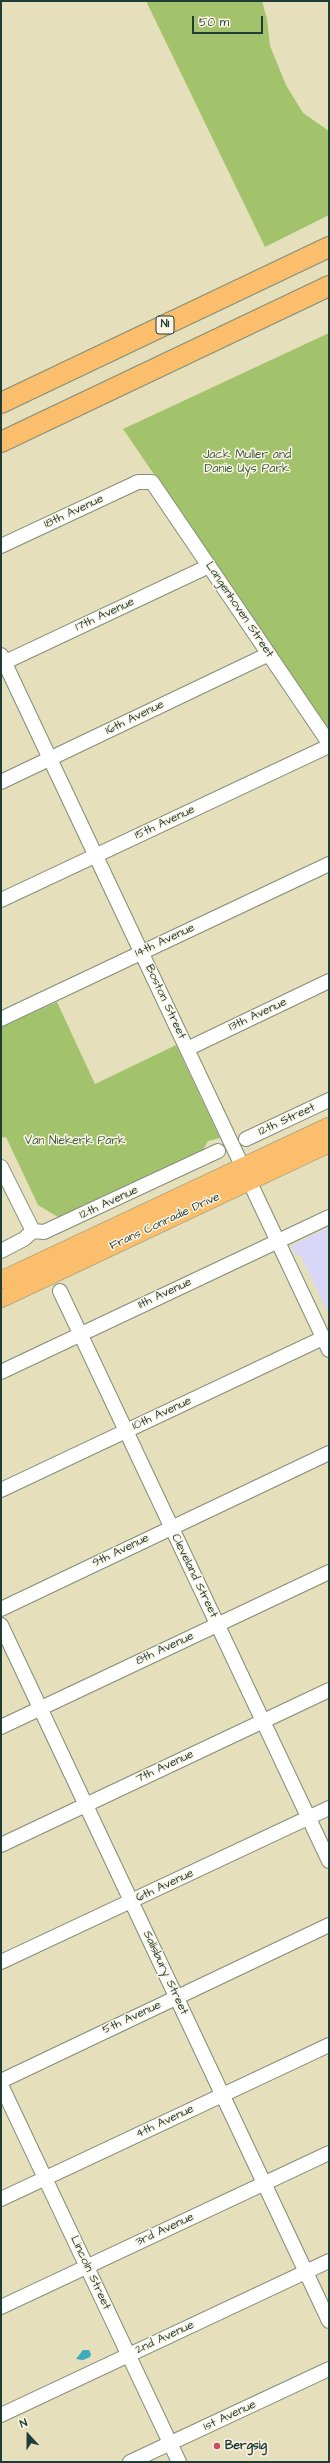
<!DOCTYPE html>
<html>
<head>
<meta charset="utf-8">
<style>
	body { margin:0 }
	#map { position:relative; width:330px; height:2463px; overflow:hidden; background:#e6dfbb; font-family:"Architects Daughter",sans-serif }
	canvas { display:block }
	.frame { position:absolute; inset:0; border:2px solid #1f3d34; pointer-events:none }
	.north { position:absolute; left:8px; top:2415px; width:40px; height:40px; -webkit-text-stroke:3px #fcf5e5; paint-order:stroke; rotate:339deg; font-size:11px; font-weight:700; line-height:16px; text-align:center; color:#1f3d34 }
	.north::after { content:''; display:block; margin:auto; width:14px; height:18px; background:#1f3d34; clip-path:polygon(50% 0,100% 100%,50% 72%,0 100%) }
	.scale { position:absolute; left:192px; top:16px; width:71px; height:18px; box-sizing:border-box; border:2px solid #1f3d34; border-top:0; padding-left:5px; font-size:12px; line-height:14px; white-space:nowrap; color:#1f3d34; -webkit-text-stroke:3px #fcf5e5; paint-order:stroke }
</style>
</head>
<body>
<div id="map">
<canvas width="330" height="2463"></canvas>
<div class="frame"></div>
<div class="north">N</div>
<div class="scale">50 m</div>
</div>
<script>
const ctx = document.querySelector('canvas').getContext('2d');
ctx.lineJoin = 'round';
function paint(path, color) { ctx.fillStyle = color; ctx.fill(path, 'evenodd'); }
const poly = rows => new Path2D(rows.map(r => 'M' + r).join(''));
function strokePath(path, color, width, dash) { ctx.strokeStyle = color; ctx.lineWidth = width; ctx.lineCap = dash ? 'butt' : 'round'; ctx.setLineDash(dash || []); ctx.stroke(path); }
function write(font, color, halo, rows, align = 'center') {
  ctx.font = font + ' "Architects Daughter",sans-serif'; ctx.lineWidth = 3; ctx.setLineDash([]); ctx.textBaseline = 'middle'; ctx.strokeStyle = halo; ctx.fillStyle = color; for (const [text, x, y, turn = 0] of rows) {
    ctx.save(); ctx.translate(x, y); ctx.rotate((+turn || 0) * Math.PI / 180); ctx.textAlign = isNaN(turn) ? turn : align; if (halo) ctx.strokeText(text, 0, 0); ctx.fillText(text, 0, 0); ctx.restore();
  }
}
paint(poly([
	[329,1227,329,1315,301,1256,295,1254,291,1246]
]), '#d8d7f8');
paint(poly([
	[146,1,262,1,267,19,270,46,286,85,303,113,329,131,329,215,265,247],
	[329,333,329,730,123,429],
	[57,1002,95,1084,176,1045,220,1138,208,1141,203,1150,58,1217,38,1205,6,1137,1,1138,1,1027]
]), '#a2c36c');
paint(poly([
	[83,2350,89,2350,91,2354,90,2357,83,2360,76,2359]
]), '#3cabba');
const minor = poly([
	[1,546,138,482,152,482,329,743],
	[1,655,329,1350],
	[1,664,209,566],
	[1,782,269,654],
	[1,900,329,746],
	[1,1019,329,864],
	[187,1049,329,981],
	[246,1139,329,1100],
	[1,1167,33,1231],
	[33,1231,44,1232,218,1151],
	[1,1251,24,1239,33,1231],
	[60,1291,329,1861],
	[1,1372,329,1217],
	[1,1490,323,1338],
	[1,1609,329,1453],
	[1,1625,329,2321],
	[1,1727,329,1572],
	[1,1845,329,1690],
	[1,1962,329,1808],
	[1,2081,329,1925],
	[1,2085,179,2462],
	[1,2199,329,2045],
	[1,2307,329,2153],
	[1,2415,329,2261],
	[130,2462,329,2369]
]);
const major = poly([
	[1,1280,329,1126],
	[1,1299,329,1144]
]);
const highway = poly([
	[1,403,329,247],
	[1,442,329,286]
]);
strokePath(minor, '#828e78', 16);
strokePath(major, '#828e78', 18);
strokePath(highway, '#828e78', 22);
strokePath(minor, '#fff', 14);
strokePath(major, '#fabe6d', 17);
strokePath(highway, '#fabe6d', 20);
for (const [x, y, r, color] of [
	[217,2446,4,"#d1495b"]
]) { const dot = new Path2D(); dot.arc(x, y, r, 0, 2 * Math.PI); ctx.fillStyle = color; ctx.fill(dot); strokePath(dot, '#fcf5e5', 1.5); }
for (const [x, y, w] of [
	[165,325,18]
]) { const box = new Path2D(); box.roundRect(x - w / 2, y - 9, w, 18, 3); ctx.fillStyle = '#fcf5e5'; ctx.fill(box); strokePath(box, '#1f3d34', 1); }
write('bold 11px', '#1f3d34', null, [
	["N1",165,325]
]);
write('12px', '#405e42', '#fcf5e5', [
	["Jack Muller and",247,455],
	["Danie Uys Park",247,469],
	["Van Niekerk Park",75,1141]
]);
write('12px', '#1f3d34', '#fcf5e5', [
	["18th Avenue",74,512,-25],
	["Langenhoven Street",239,610,56],
	["17th Avenue",105,615,-25],
	["16th Avenue",135,718,-26],
	["15th Avenue",165,823,-25],
	["14th Avenue",165,941,-25],
	["Boston Street",165,1002,65],
	["13th Avenue",258,1015,-25],
	["12th Street",287,1120,-25],
	["12th Avenue",109,1203,-25],
	["Frans Conradie Drive",165,1222,-25],
	["11th Avenue",165,1294,-25],
	["10th Avenue",162,1414,-25],
	["9th Avenue",121,1551,-26],
	["Cleveland Street",194,1576,64],
	["8th Avenue",165,1649,-25],
	["7th Avenue",165,1767,-25],
	["6th Avenue",165,1886,-25],
	["Salisbury Street",165,1973,65],
	["5th Avenue",132,2018,-25],
	["4th Avenue",165,2122,-25],
	["3rd Avenue",165,2230,-25],
	["Lincoln Street",90,2273,65],
	["2nd Avenue",165,2338,-25],
	["1st Avenue",230,2416,-25]
]);
write('bold 12px', '#1f3d34', '#fcf5e5', [
	["Bergsig",225,2446]
], 'left');
</script>
</body>
</html>
